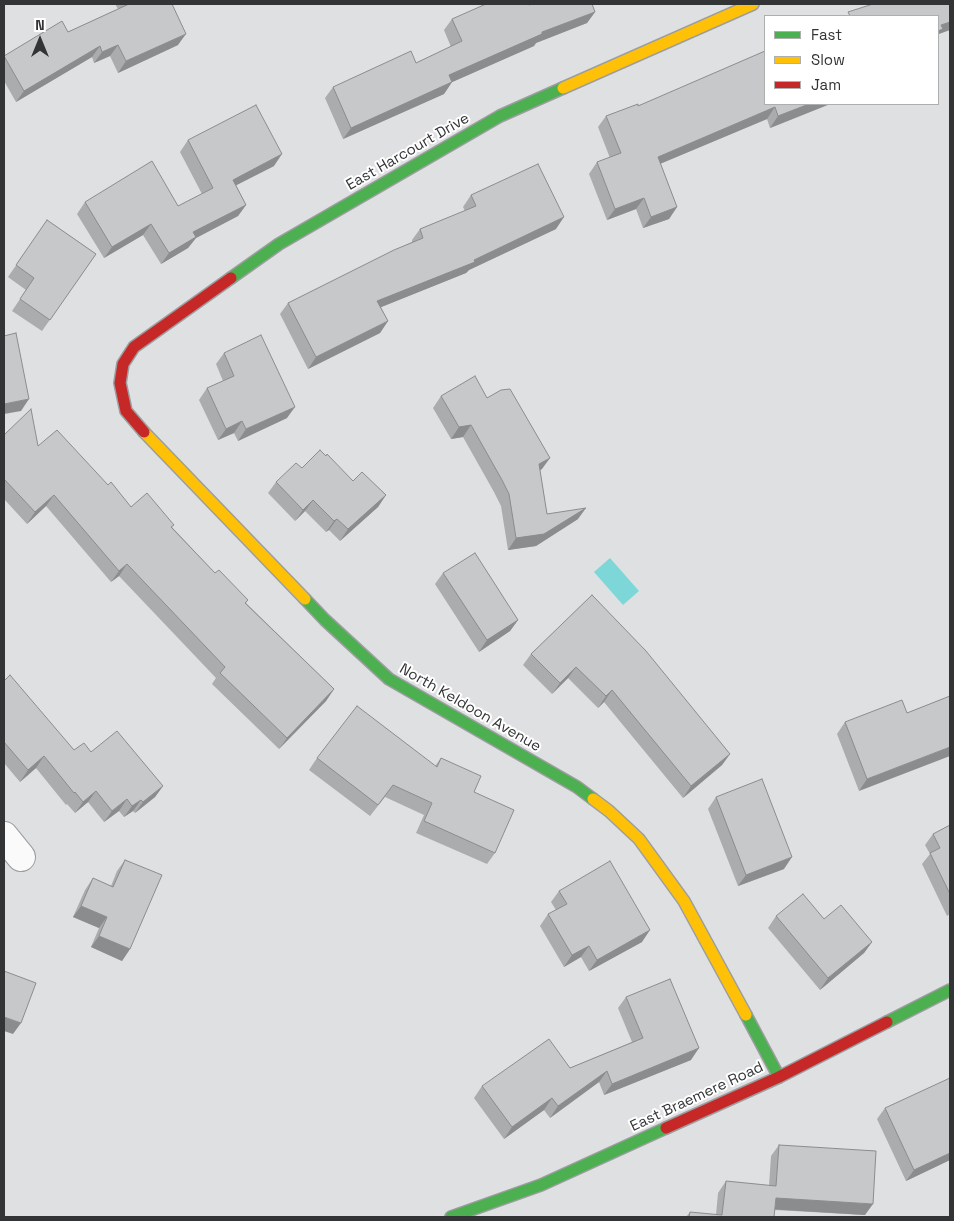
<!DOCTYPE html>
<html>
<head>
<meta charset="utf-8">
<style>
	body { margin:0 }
	#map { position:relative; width:954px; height:1221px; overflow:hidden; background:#dee0e2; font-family:"Space Grotesk",sans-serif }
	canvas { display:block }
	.frame { position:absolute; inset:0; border:5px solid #333435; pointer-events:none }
	.legend { position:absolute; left:764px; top:15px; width:175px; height:90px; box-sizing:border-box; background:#fff; border:1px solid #adaeae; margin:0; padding:6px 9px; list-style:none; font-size:15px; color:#333435 }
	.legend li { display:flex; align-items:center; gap:10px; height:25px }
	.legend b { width:25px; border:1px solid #adaeae }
	.north { position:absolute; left:15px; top:15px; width:50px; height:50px; -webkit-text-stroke:4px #fff; paint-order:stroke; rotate:0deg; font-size:14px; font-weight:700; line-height:20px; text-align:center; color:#333435 }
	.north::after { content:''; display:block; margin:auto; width:18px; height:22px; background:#333435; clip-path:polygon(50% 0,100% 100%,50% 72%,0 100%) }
</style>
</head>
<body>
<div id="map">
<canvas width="954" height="1221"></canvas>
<div class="frame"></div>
<ul class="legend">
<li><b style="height:6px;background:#4caf50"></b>Fast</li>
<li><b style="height:6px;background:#ffc107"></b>Slow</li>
<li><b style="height:6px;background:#c62828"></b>Jam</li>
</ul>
<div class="north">N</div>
</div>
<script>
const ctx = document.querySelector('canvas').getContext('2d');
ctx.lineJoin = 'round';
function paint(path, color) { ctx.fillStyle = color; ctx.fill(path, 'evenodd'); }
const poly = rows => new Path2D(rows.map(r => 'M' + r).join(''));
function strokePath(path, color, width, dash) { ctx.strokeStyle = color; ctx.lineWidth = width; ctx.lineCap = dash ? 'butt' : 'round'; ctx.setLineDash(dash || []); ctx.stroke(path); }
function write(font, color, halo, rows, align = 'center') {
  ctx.font = font + ' "Space Grotesk",sans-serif'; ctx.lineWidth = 4; ctx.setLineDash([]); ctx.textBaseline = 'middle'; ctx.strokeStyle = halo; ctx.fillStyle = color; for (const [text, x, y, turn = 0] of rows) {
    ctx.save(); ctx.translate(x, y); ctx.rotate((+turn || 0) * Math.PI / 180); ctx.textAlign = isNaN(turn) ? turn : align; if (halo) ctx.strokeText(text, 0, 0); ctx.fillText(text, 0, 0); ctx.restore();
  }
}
paint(poly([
	[610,558,639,591,623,605,594,572]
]), '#7dd7d8');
const street = poly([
	[4,836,21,857]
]);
const fast = poly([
	[231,278,279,244,500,116,563,88],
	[305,599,325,620,389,679,577,787,593,799],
	[746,1015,779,1077],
	[887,1022,950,990],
	[451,1217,541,1185,666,1128]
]);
const slow = poly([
	[563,88,753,4],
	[144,432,305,599],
	[593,799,609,811,639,839,684,901,746,1015]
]);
const jam = poly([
	[144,432,126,411,120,383,123,364,134,347,231,278],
	[666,1128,779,1077,887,1022]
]);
strokePath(street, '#9c9d9f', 30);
strokePath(fast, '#9c9d9f', 14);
strokePath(slow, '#9c9d9f', 14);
strokePath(jam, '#9c9d9f', 14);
strokePath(street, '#fafafb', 28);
strokePath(fast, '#4caf50', 11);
strokePath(slow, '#ffc107', 11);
strokePath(jam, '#c62828', 11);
paint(poly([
	[115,4,172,4,178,45,118,73,110,56,94,63,92,57,16,102,4,81,4,56,68,32,118,9],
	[529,5,595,12,587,23,536,43,534,46,452,82,444,94,343,139,325,98,333,87,416,63,451,47,444,30,452,19],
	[765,104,830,104,770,128,767,119,660,164,677,207,669,219,643,228,636,209,607,220,589,174,597,162,610,158,598,127,606,116,638,106],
	[188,140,274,166,236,185,246,205,238,216,196,238,188,248,161,264,143,235,104,258,77,214,85,202,178,206,202,194,180,152],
	[471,195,556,229,469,270,466,273,381,307,388,321,380,333,308,369,280,314,288,303,412,242,412,240,420,229,465,211,463,207],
	[47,220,96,254,42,331,12,311,26,290,8,277],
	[224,353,287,418,238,441,234,433,218,440,199,400,207,388,223,381,216,364],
	[441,396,487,398,542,469,540,470,547,514,578,519,536,546,508,550,501,506,494,492,463,437,451,439,433,408],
	[4,435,38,446,108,485,131,507,172,527,215,573,248,600,246,603,334,689,326,701,279,749,212,684,216,678,119,576,111,582,46,506,27,524,4,499],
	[302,468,353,481,386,495,378,507,340,541,329,530,326,532,305,511,295,521,268,493,276,482],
	[443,573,518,620,510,631,479,652,435,584],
	[592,595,730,754,722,765,683,798,604,702,598,708,568,678,552,694,523,665,531,654],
	[4,681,74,750,91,752,163,786,155,797,135,813,133,811,124,817,119,811,104,822,88,802,75,813,67,804,66,805,36,768,20,782,4,763],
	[950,696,859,791,837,734,845,722,907,713],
	[317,758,435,766,441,758,474,792,495,853,487,864,416,833,424,815,385,797,370,816,309,770],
	[716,797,784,869,738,886,708,809],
	[950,825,950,914,947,916,922,864,930,854,925,845,933,834],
	[125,860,130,949,122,961,91,947,99,928,73,917,85,890,93,878,111,886,117,871],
	[559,891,642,942,589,971,581,957,564,967,540,926,548,914,556,910,551,902],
	[776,916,824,919,872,942,864,953,820,990,768,928],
	[626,997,691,1060,604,1095,599,1082,550,1118,544,1110,504,1139,474,1098,482,1086,570,1068,632,1042,618,1008],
	[885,1108,950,1160,906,1181,877,1119],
	[779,1145,865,1215,775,1210,774,1217,686,1217,690,1212,716,1215,718,1193,726,1181,769,1186,771,1156]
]), '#abacad');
paint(poly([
	[595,12,587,23,536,43,534,46,441,87,449,75,542,32],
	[950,22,950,30,939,34,938,36,938,30,941,25],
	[186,34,178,45,118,73,126,61],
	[118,45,110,56,94,63,102,52],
	[100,46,92,57,16,102,24,91],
	[452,82,444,94,343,139,351,128],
	[809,104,830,104,770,128,778,116],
	[775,107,767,119,650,168,658,157],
	[282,154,274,166,225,191,233,180],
	[644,198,636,209,607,220,615,209],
	[246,205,238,216,196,238,188,248,161,264,169,253,193,232],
	[677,207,669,219,643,228,651,217],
	[564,217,556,229,469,270,466,273,369,312,377,301,474,260],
	[151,224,143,235,104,258,112,247],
	[388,321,380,333,308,369,316,357],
	[29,399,21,411,4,414,4,404],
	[295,407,287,418,238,441,246,429],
	[242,421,234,433,218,440,226,429],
	[471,425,463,437,451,439,459,427],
	[550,458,542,469,531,475,539,464],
	[54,495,46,506,27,524,35,512],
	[386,495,378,507,340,541,348,529],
	[313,500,305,511,295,521,303,510],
	[586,508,578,519,536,546,508,550,516,538],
	[337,519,329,530,326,532,334,521],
	[127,564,119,576,111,582,119,571],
	[518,620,510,631,479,652,487,640],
	[576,667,568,678,552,694,560,683],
	[334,689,326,701,279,749,287,738],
	[612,690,604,702,598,708,606,696],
	[950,747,950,756,859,791,867,779],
	[730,754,722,765,683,798,691,786],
	[44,756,36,768,20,782,28,770],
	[163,786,155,797,135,813,143,802],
	[96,791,88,802,75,813,83,802],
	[127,799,119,811,104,822,112,811],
	[141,800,133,811,124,817,132,806],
	[792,857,784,869,738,886,746,875],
	[81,906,107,917,99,928,73,917],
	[650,930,642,942,589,971,597,960],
	[99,936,130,949,122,961,91,947],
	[872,942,864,953,820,990,828,978],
	[589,946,581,957,564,967,572,955],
	[4,1017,21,1023,13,1034,4,1031],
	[699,1048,691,1060,604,1095,612,1084],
	[607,1071,599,1082,550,1118,558,1106],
	[552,1098,544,1110,504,1139,512,1127],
	[950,1153,950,1160,906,1181,914,1170],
	[776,1198,873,1204,865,1215,768,1209]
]), '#8b8c8d');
const building = poly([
	[129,4,172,4,186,34,126,61,118,45,102,52,100,46,24,91,4,56,62,21,68,32,129,4],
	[486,4,529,4,529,5,532,4,592,4,595,12,542,32,542,34,449,75,452,82,351,128,333,87,411,51,416,63,462,41,452,19,486,4],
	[873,4,950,4,950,22,941,25,943,29,938,31,938,16,850,16,848,12,873,4],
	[765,51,765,104,809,104,778,116,775,107,658,157,677,207,651,217,644,198,615,209,597,162,621,153,606,116,638,104,638,106,765,51],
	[256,105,282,154,233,180,246,205,193,232,196,237,169,253,151,224,112,247,85,202,152,161,178,206,213,188,188,140,256,105],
	[538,164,564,217,474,260,475,262,377,301,388,321,316,357,288,303,394,250,423,238,420,229,476,206,471,195,538,164],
	[47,220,96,254,50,320,20,299,34,278,16,265,47,220],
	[16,333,29,399,4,404,4,336,16,333],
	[261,335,295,407,246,429,242,421,226,429,207,388,234,376,224,353,261,335],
	[475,376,487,398,501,390,510,389,550,458,539,464,547,514,586,508,544,534,516,538,509,494,502,480,471,425,459,427,441,396,475,376],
	[31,409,38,446,57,430,108,485,111,482,131,507,147,493,174,525,171,527,215,573,219,570,248,600,245,603,334,689,287,738,220,673,225,667,127,564,119,571,54,495,35,512,4,479,4,435,31,409],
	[320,450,326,456,327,454,353,481,362,472,386,495,348,529,337,519,334,521,313,500,303,510,276,482,296,463,302,468,320,450],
	[475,553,518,620,487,640,443,573,475,553],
	[592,595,646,651,730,754,691,786,612,690,606,696,576,667,560,683,531,654,592,595],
	[10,675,74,750,84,743,91,752,117,731,163,786,143,802,141,800,132,806,127,799,112,811,96,791,83,802,75,792,74,793,44,756,28,770,4,742,4,681,10,675],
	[950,696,950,747,867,779,845,722,902,700,907,713,950,696],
	[357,706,437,767,441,758,481,776,474,792,514,810,495,853,424,821,432,803,393,785,378,805,317,758,357,706],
	[762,779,792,857,746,875,716,797,762,779],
	[950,825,950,894,930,853,940,848,933,834,950,825],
	[125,860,162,875,130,949,99,936,107,917,81,906,93,878,113,887,125,860],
	[610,861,650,930,597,960,589,946,572,955,548,914,567,904,559,891,610,861],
	[803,894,824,919,841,905,872,942,828,978,776,916,803,894],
	[4,971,36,983,21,1023,4,1017,4,971],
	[670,979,699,1048,612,1084,607,1071,558,1106,552,1098,512,1127,482,1086,549,1039,570,1068,643,1038,626,997,670,979],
	[950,1078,950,1153,914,1170,885,1108,950,1078],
	[779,1145,876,1151,873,1204,776,1198,774,1217,689,1217,690,1212,722,1215,726,1181,776,1186,779,1145]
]);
paint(building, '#c7c8c9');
strokePath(building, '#8b8c8d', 1);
write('15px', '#333435', '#fff', [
	["East Harcourt Drive",408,152,-30],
	["North Keldoon Avenue",470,708,30],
	["East Braemere Road",697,1097,-25]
]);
</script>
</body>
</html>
